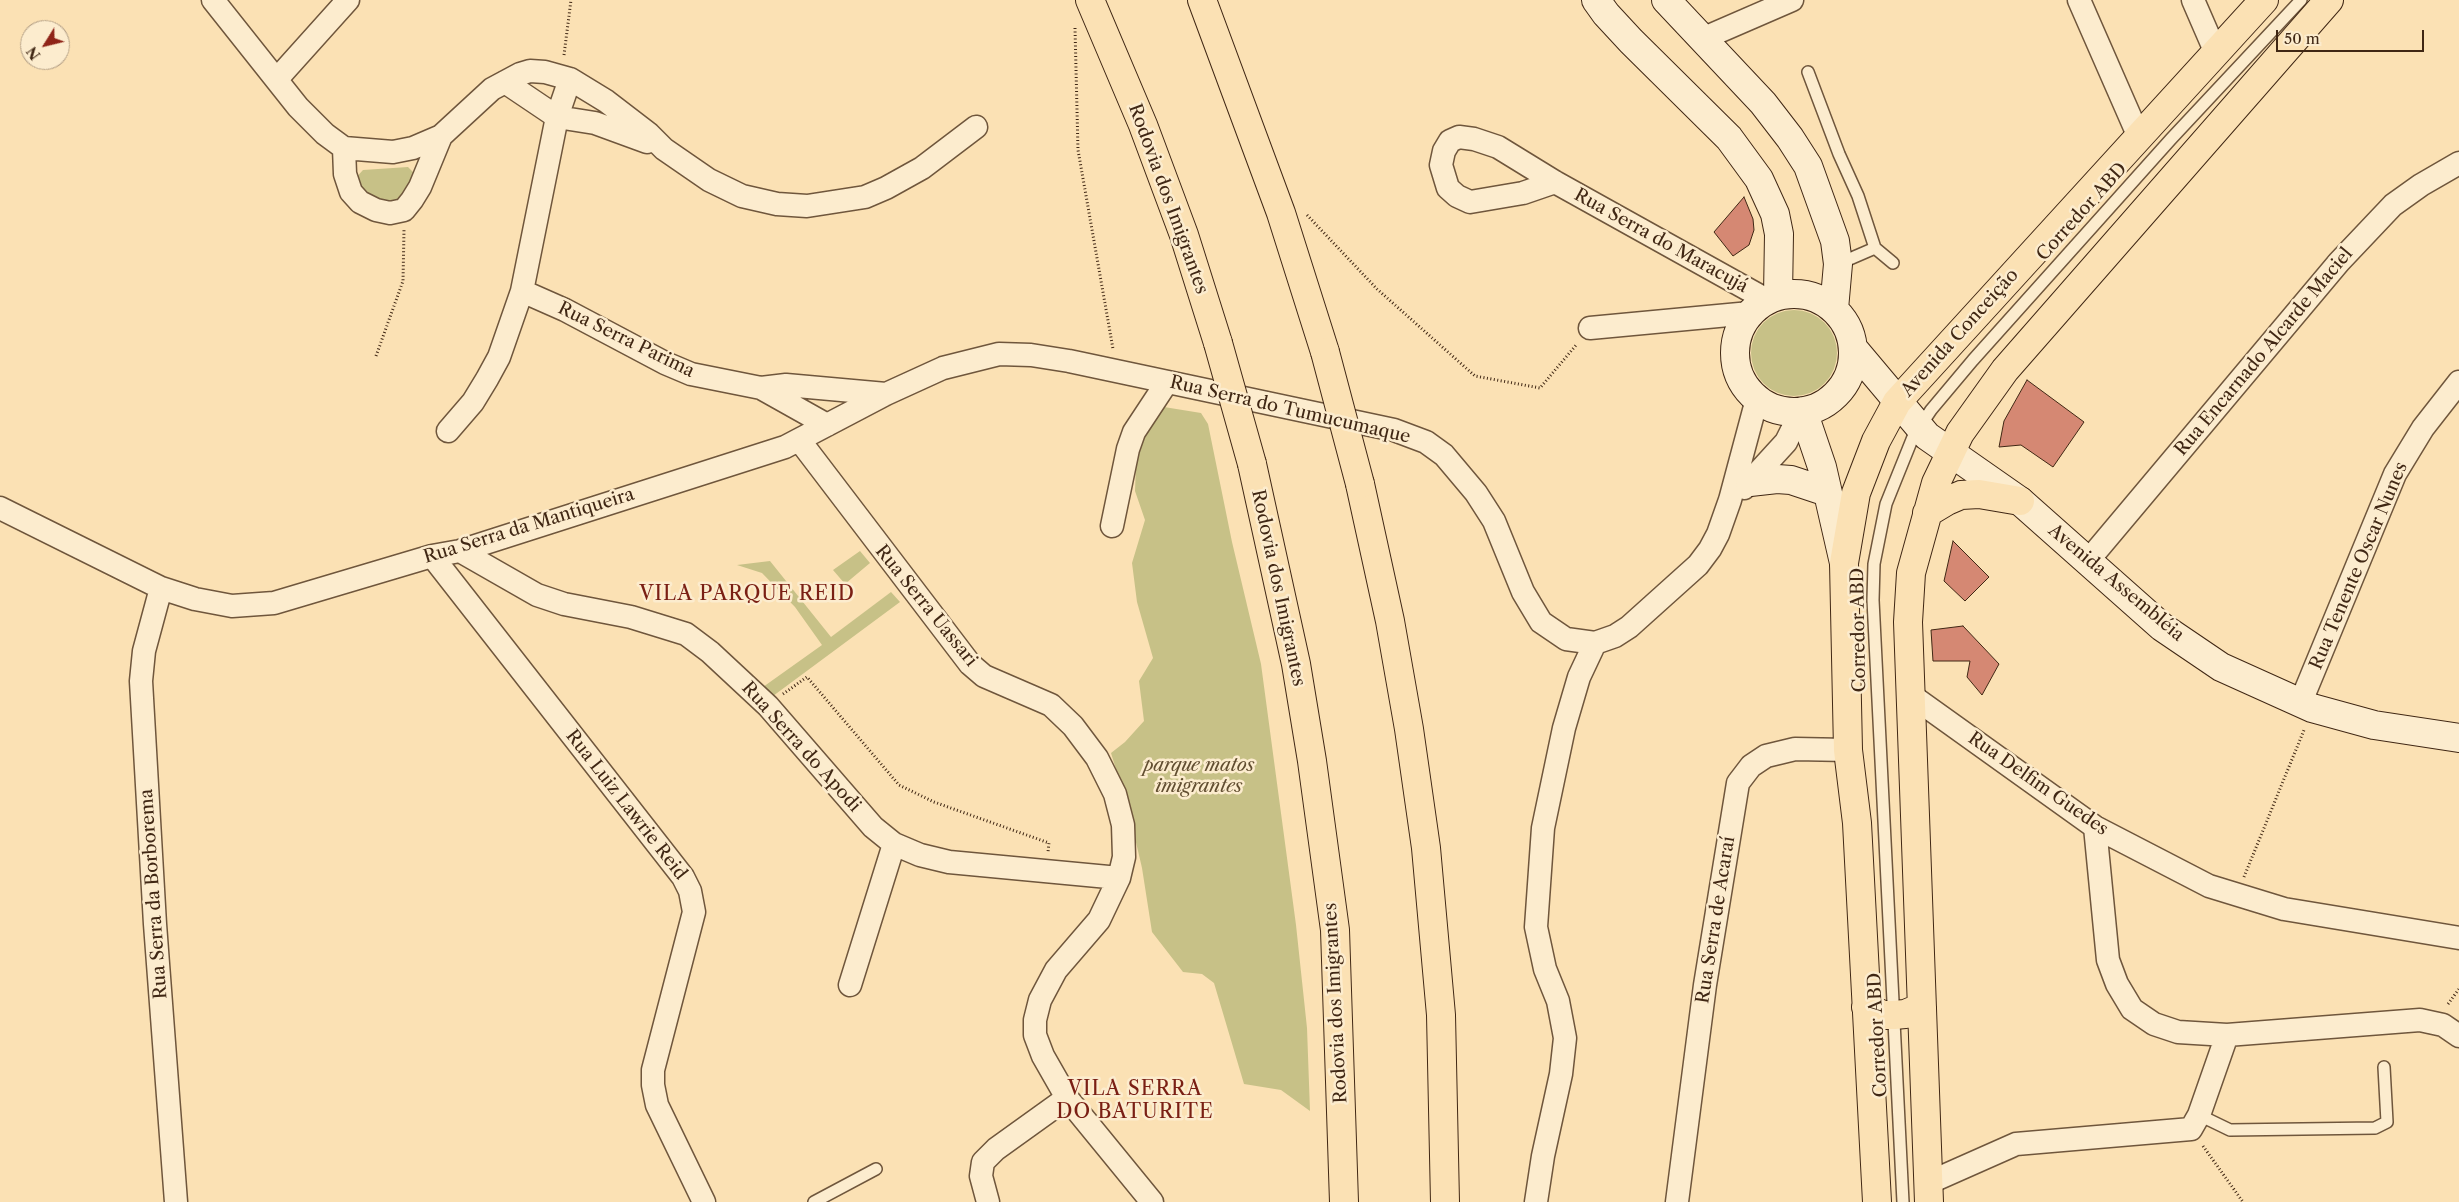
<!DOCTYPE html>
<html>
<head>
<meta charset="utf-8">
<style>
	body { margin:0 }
	#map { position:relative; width:2459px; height:1202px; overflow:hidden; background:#fbe1b4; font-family:"Libre Caslon Text",serif }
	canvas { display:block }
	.north { position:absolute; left:20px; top:20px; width:50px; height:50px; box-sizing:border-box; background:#fcecce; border:1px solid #b19d84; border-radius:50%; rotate:234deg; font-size:14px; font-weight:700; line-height:20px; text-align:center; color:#402714 }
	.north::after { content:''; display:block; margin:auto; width:18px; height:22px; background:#8f2418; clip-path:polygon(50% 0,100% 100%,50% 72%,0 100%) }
	.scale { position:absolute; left:2276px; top:30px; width:148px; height:22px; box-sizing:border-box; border:2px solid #402714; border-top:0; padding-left:6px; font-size:15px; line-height:18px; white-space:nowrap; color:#402714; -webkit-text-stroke:4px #fcecce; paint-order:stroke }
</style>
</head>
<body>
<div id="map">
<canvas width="2459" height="1202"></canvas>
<div class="north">N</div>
<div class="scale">50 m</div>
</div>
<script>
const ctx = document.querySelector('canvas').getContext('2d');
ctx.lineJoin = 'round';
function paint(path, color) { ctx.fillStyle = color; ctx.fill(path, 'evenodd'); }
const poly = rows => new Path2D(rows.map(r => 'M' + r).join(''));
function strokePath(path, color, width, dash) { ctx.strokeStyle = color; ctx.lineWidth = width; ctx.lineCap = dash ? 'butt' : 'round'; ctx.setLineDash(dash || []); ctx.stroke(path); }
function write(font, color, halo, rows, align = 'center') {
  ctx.font = font + ' "Libre Caslon Text",serif'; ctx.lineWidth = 5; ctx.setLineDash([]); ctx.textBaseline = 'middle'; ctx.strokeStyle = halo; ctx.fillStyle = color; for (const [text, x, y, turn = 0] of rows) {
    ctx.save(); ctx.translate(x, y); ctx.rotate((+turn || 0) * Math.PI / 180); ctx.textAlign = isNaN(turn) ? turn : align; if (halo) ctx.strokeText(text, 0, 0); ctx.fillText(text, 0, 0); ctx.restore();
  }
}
paint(poly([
	[408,167,417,176,401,204,380,207,353,181,363,170],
	'1751 353a43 43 0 1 1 86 0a43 43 0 1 1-86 0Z',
	[1164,407,1201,413,1208,424,1232,542,1261,664,1296,925,1307,1028,1310,1111,1281,1090,1244,1084,1214,983,1202,974,1183,972,1152,932,1142,868,1128,808,1111,753,1125,742,1144,721,1139,681,1153,658,1137,602,1132,563,1145,520,1135,491,1136,464,1142,427],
	[860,551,870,563,845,584,833,570],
	[770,561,831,637,891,592,900,602,773,696,763,687,822,645,795,607,762,573,737,565]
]), '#c7c187');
const building = poly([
	[1744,197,1753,219,1754,230,1749,245,1733,256,1714,232,1744,197],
	[2027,380,2084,422,2053,467,2021,445,1999,447,2004,421,2027,380],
	[1953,541,1989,577,1965,601,1944,581,1953,541],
	[1963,626,1999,664,1982,695,1967,677,1970,661,1933,661,1931,630,1963,626]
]);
paint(building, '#d58873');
strokePath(building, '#402714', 1);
const lane = poly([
	[1808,72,1839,154,1858,196,1875,248,1893,263],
	[1838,264,1875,248],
	[2199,1115,2230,1130,2375,1128,2387,1122,2384,1067],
	[814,1202,876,1169],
	[1903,1202,1873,600,1874,564,1886,504,1913,437,1931,410,1973,360,2171,139,2301,0]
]);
const street = poly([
	[213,0,298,107,325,134,344,148,393,152,413,148,441,136,492,89,520,74,530,71,545,72,570,79,606,101,649,134,664,149,709,180,742,196,777,204,807,206,865,197,886,188,922,168,976,127],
	[2079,0,2139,137],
	[2193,0,2216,53],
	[1702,39,1792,0],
	[277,79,348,0],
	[505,82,557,117,595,123,647,142],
	[344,148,345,174,351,192,360,202,376,210,390,213,404,210,412,200,420,187,441,136],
	[1555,182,1523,193,1470,202,1457,196,1448,188,1441,165,1444,151,1450,141,1459,137,1474,139,1498,147,1555,182,1767,300],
	[522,291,565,310,665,363,691,374,761,388,786,385,886,394],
	[1590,328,1750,313],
	[761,388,827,425],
	[448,431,473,402,487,379,499,357,522,291,557,117,570,79],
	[800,441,970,664,984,676,1051,705,1073,726,1097,758,1115,794,1123,825,1124,857,1119,878,1099,920,1056,970,1040,1000,1035,1020,1035,1035,1043,1056,1067,1098,1152,1202],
	[1744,488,1786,442,1801,412],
	[0,508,161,588,195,599,232,606,274,603,432,556,460,551,785,447,886,394,943,368,999,354,1031,355,1069,361,1394,430,1426,442,1444,455,1476,493,1494,521,1523,592,1541,622,1566,639,1595,643],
	[1112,526,1128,449,1134,432,1167,382],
	[460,551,537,595,564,604,631,617,686,634,710,652,768,706,873,827,894,844,920,855,949,862,1119,878],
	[432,556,683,877,690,891,694,912,653,1070,653,1085,657,1105,704,1202],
	[2087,562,2339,262,2393,205,2421,185,2459,163],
	[161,588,144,651,141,681,155,924,176,1202],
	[1912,696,2095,827,2209,886,2284,909,2459,938],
	[2300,704,2395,474,2423,428,2459,382],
	[2095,827,2108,960,2117,984,2132,1009,2154,1024,2178,1032,2227,1035,2420,1020,2443,1025,2459,1036],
	[850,985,894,844],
	[1928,1183,2016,1144,2191,1129,2199,1115,2227,1035],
	[988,1202,981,1176,983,1162,996,1149,1067,1098],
	[1536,1202,1543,1156,1561,1074,1565,1038,1558,1001,1545,969,1536,927,1543,828,1564,728,1579,677,1595,643,1615,636,1629,627,1698,565,1710,549,1718,534,1730,500,1757,399],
	[1677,1202,1705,985,1738,783,1751,766,1766,756,1795,749,1848,750]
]);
const secondary = poly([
	[1596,0,1606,14,1631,41,1729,138,1759,179,1775,214,1779,234,1778,296],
	[1666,0,1763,103,1790,138,1808,166,1835,241,1838,264,1834,309],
	'1735 353a59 59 0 1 1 118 0a59 59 0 1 1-118 0Z',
	[1853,348,1927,436,2020,501,2162,627,2221,667,2312,708,2374,725,2459,738],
	[1803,411,1822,467,1844,563],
	[1750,482,1777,479,1791,480,1827,492]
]);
const primary = poly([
	[1927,513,1947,501,1961,495,1979,494,2020,501],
	[1866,1007,1883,1015,1894,1015,1905,1014,1922,1007],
	[1877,1202,1857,823,1848,750,1844,563,1856,493,1876,441,1897,402,2264,0],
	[1929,1202,1908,622,1911,573,1936,483,1960,433,2005,370,2329,0]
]);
const highway = poly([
	[1090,0,1143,125,1184,235,1218,343],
	[1202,0,1281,213,1325,352],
	[1252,464,1296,664,1312,761,1335,930,1344,1202],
	[1360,484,1390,621,1409,729,1426,848,1441,1015,1445,1202]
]);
strokePath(lane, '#6f563c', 14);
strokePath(street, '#6f563c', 25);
strokePath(secondary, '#402714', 30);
strokePath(primary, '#402714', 30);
strokePath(highway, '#402714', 30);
strokePath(poly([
	[1075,28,1078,150,1113,349],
	[564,55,571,0],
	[1307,215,1377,289,1475,376,1540,388,1577,344],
	[376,356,403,281,404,230],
	[783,694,807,677,899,785,934,802,1049,843,1048,852],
	[2244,877,2304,730],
	[2448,1004,2459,989],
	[2203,1146,2243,1202]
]), '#402714', 3, [1, 2.5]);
strokePath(lane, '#fcecce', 11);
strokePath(street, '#fcecce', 22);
strokePath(secondary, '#fcecce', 28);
strokePath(primary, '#fbe1b4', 28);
strokePath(highway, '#fbe1b4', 28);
const highwayBridge = poly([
	[1218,343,1252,464],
	[1325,352,1360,484]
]);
strokePath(highwayBridge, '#402714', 30, []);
strokePath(highwayBridge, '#fbe1b4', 28);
write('18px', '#402714', '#fcecce', [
	["Rodovia dos Imigrantes",1168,199,70],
	["Corredor ABD",2082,212,-48],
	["Rua Serra do Maracujá",1661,241,29],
	["Avenida Conceição",1960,333,-48],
	["Rua Serra Parima",626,340,26],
	["Rua Encarnado Alcarde Maciel",2264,352,-50],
	["Rua Serra do Tumucumaque",1290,410,13],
	["Rua Serra da Mantiqueira",529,526,-17],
	["Rua Tenente Oscar Nunes",2359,566,-67],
	["Avenida Assembléia",2116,583,40],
	["Rodovia dos Imigrantes",1278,588,78],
	["Rua Serra Uassari",926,606,51],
	["Corredor ABD",1859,630,-91],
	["Rua Serra do Apodi",801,747,48],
	["Rua Delfim Guedes",2038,784,35],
	["Rua Luiz Lawrie Reid",626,805,52],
	["Rua Serra da Borborema",154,894,-94],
	["Rua Serra de Acaraí",1716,920,-81],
	["Rodovia dos Imigrantes",1336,1003,-93],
	["Corredor ABD",1878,1035,-93]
]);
write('italic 18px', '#624e31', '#fcecce', [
	["parque matos",1199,766],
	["imigrantes",1199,787]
]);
ctx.letterSpacing = '1px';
write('20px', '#7a1f14', '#fcecce', [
	["VILA PARQUE REID",747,594],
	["VILA SERRA",1135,1089],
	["DO BATURITE",1135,1112]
]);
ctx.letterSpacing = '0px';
</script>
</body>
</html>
